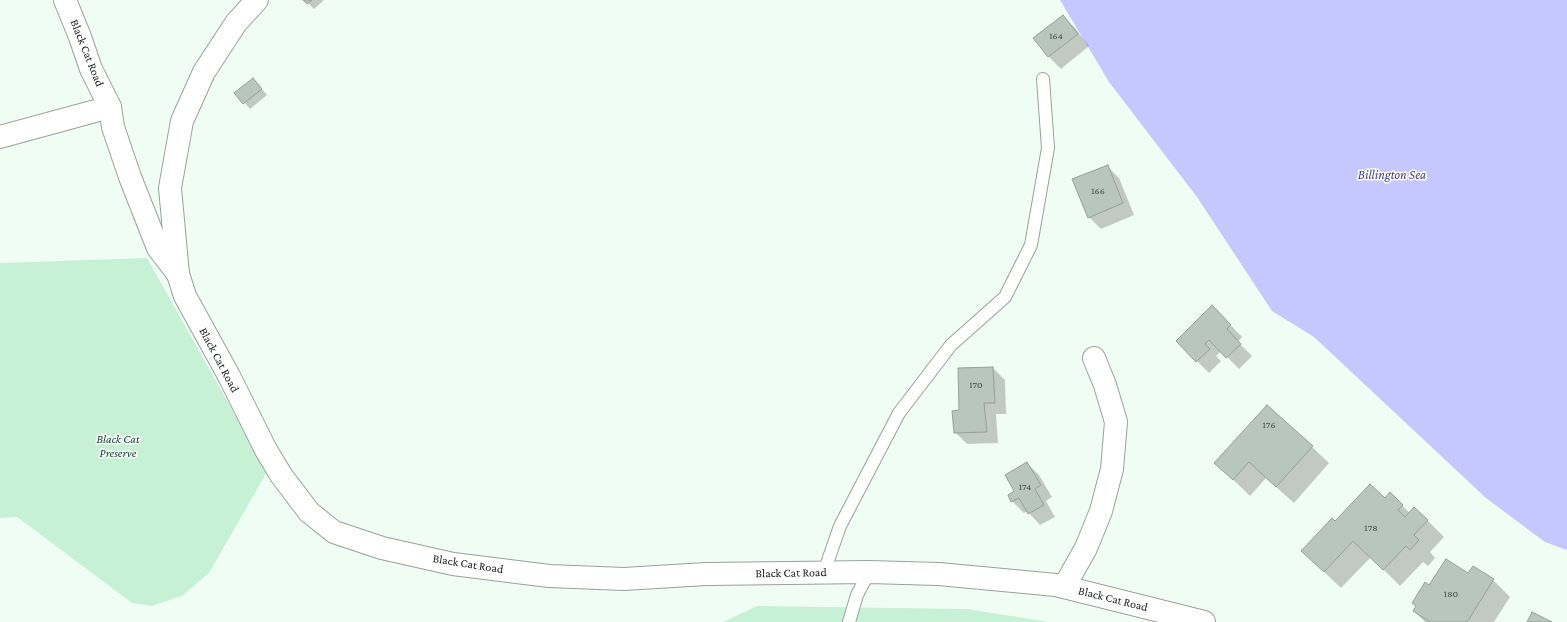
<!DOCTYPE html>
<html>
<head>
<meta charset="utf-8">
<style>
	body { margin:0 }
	canvas { display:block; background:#f0fdf4 }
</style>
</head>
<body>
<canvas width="1567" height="622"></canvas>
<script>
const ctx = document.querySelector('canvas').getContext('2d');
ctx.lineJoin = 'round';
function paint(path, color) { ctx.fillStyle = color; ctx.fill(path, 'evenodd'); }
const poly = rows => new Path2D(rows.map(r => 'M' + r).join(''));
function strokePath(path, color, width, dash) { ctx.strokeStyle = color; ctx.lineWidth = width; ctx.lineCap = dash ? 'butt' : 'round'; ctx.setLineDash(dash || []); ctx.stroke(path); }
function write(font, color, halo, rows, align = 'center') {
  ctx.font = font + ' "Crimson Pro",serif'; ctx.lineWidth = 3; ctx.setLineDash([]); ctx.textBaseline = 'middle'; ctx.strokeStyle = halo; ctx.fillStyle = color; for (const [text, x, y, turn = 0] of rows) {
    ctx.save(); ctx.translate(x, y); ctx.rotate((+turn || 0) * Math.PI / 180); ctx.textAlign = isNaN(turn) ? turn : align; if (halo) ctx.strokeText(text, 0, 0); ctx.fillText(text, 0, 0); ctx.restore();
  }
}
paint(poly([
	[147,258,267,472,209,573,182,596,152,606,132,603,17,517,0,518,0,263],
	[757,606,967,609,1049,622,723,622]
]), '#c7f1d5');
paint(poly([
	[1060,0,1567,0,1567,550,1545,542,1486,498,1314,337,1272,311,1197,197,1109,82]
]), '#c5c8fe');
paint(poly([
	[305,0,323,0,323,1,314,9],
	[1063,16,1075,28,1089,46,1061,69,1049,57,1035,38],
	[253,79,267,95,250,109,236,93],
	[1107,166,1119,178,1134,215,1101,229,1089,217],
	[1212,306,1242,337,1238,342,1252,356,1239,369,1221,351,1216,356,1221,361,1209,373,1177,341],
	[993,368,1005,380,1006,414,996,414,998,443,967,444,955,432,960,411],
	[1312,447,1329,463,1294,503,1266,478,1250,496,1216,463],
	[1027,463,1039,475,1052,497,1046,501,1055,517,1040,525,1027,511,1024,513,1012,501,1009,496,1016,492],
	[1390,494,1410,513,1427,520,1444,537,1430,552,1435,558,1428,566,1423,562,1400,586,1371,557,1341,588,1302,551,1335,523,1385,499],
	[1468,574,1493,580,1510,597,1494,622,1425,622,1414,611,1430,586]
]), '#0003');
const building = poly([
	[303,0,312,0,307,4,303,0],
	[1063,15,1078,34,1048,57,1033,38,1063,15],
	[253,78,262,89,243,104,234,93,253,78],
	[1108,165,1123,203,1088,218,1072,179,1108,165],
	[1212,305,1231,325,1227,329,1241,344,1226,358,1209,340,1205,344,1210,349,1196,362,1176,341,1212,305],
	[993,367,995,403,984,403,987,432,954,433,952,411,959,410,958,368,993,367],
	[1267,405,1313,446,1276,487,1249,462,1233,480,1214,463,1267,405],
	[1027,462,1041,485,1035,489,1044,505,1028,514,1019,498,1011,502,1008,495,1014,491,1005,475,1027,462],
	[1370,484,1385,498,1390,492,1403,505,1398,510,1405,517,1414,507,1428,520,1414,535,1419,540,1410,550,1406,546,1383,570,1353,541,1324,572,1301,551,1332,518,1335,521,1370,484],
	[1446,559,1468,573,1473,566,1494,579,1467,622,1430,622,1413,611,1416,606,1412,603,1425,582,1429,585,1446,559],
	[1532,612,1552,622,1527,622,1532,612]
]);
paint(building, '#b9c6bd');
strokePath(building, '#94a098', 1);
const lane = poly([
	[824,572,840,526,899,413,951,345,1005,297,1031,245,1048,148,1043,79],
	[849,622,857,595,869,572]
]);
const street = poly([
	[0,137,110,107],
	[178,274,170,188,182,121,204,72,236,23,257,0],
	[1064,587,1086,548,1101,511,1112,469,1116,422,1105,385,1094,358]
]);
const secondary = poly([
	[65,0,80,37,91,69,110,107,113,127,130,177,158,248,178,274,185,296,229,376,266,450,281,475,309,512,334,532,382,548,453,564,549,576,624,579,706,574,869,572,939,574,1056,585,1204,622]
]);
strokePath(lane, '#97a29a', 14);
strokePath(street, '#97a29a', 24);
strokePath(secondary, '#97a29a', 24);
strokePath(lane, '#fff', 12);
strokePath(street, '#fff', 22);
strokePath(secondary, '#fff', 22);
write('10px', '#464c48', null, [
	["164",1056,36],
	["166",1098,191],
	["170",976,385],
	["176",1269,425],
	["174",1025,487],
	["178",1371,528],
	["180",1451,594]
]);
write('12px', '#202421', '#fff', [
	["Black Cat Road",87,53,68],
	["Black Cat Road",219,360,62],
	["Black Cat Road",468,564,9],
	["Black Cat Road",791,573,-1],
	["Black Cat Road",1113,599,14]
]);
write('italic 12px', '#063e22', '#fff', [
	["Black Cat",118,439],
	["Preserve",118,453]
]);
write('italic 13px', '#413d8a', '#fff', [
	["Billington Sea",1392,175]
]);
</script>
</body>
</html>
